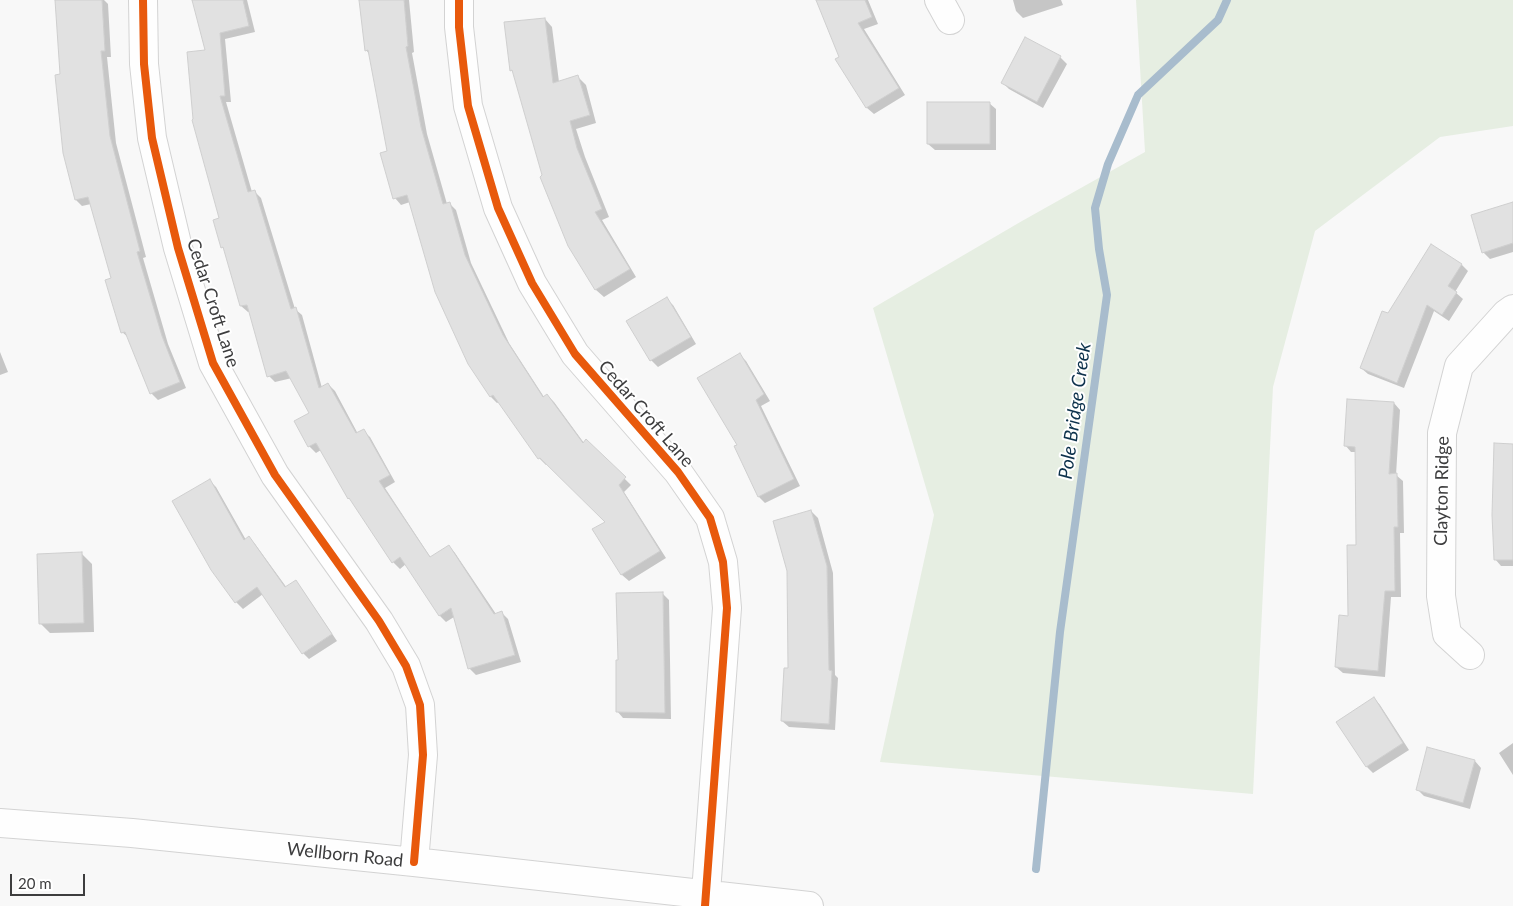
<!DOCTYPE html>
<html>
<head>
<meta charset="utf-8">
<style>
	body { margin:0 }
	#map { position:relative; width:1513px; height:906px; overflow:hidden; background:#f8f8f8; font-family:Lato,sans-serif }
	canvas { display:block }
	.scale { position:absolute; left:10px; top:874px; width:75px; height:22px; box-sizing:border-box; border:2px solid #3d3d3e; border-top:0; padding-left:6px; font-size:15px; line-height:18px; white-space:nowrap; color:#3d3d3e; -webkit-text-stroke:4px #fff; paint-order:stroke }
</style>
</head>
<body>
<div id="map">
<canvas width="1513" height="906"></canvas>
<div class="scale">20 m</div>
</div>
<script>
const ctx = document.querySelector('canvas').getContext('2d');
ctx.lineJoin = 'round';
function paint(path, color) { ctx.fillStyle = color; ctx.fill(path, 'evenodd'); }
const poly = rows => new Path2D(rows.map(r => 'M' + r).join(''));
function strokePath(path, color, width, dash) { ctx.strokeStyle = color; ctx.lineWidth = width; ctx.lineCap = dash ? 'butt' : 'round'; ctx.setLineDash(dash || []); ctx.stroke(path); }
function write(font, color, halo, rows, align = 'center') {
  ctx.font = font + ' Lato,sans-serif'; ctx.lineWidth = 4; ctx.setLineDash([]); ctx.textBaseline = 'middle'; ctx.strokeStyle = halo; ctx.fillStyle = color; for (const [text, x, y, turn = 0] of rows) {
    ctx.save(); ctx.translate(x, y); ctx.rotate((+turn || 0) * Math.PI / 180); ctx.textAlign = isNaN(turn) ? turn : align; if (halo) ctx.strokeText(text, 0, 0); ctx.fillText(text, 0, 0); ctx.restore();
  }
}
paint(poly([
	[1136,0,1513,0,1513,126,1440,137,1315,231,1273,387,1253,794,880,762,934,515,873,308,1022,221,1145,152]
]), '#e6eee2');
paint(poly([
	[57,0,104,0,108,4,111,57,107,57,116,143,146,257,143,258,168,344,186,388,158,400,152,394,129,338,122,332,113,279,91,204,82,206,76,200,61,75],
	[194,0,247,0,255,32,225,39,231,102,226,102,252,192,254,191,261,198,295,309,302,315,322,388,328,384,335,391,358,434,363,431,370,437,395,482,385,488,431,558,449,546,455,553,496,614,502,613,508,619,521,662,476,675,469,668,454,617,446,622,440,616,406,564,400,569,393,562,354,503,349,498,321,450,316,453,309,446,311,414,292,378,275,382,269,376,250,312,248,312,241,306,226,251,222,247,206,51],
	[360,0,409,0,414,52,412,53,427,134,447,204,450,204,456,210,471,263,509,343,544,397,547,395,554,402,584,443,586,441,631,485,624,492,666,558,629,581,622,575,594,530,607,522,547,464,546,465,539,458,499,402,497,403,491,397,470,364,410,202,401,205,395,198,388,152,370,55,366,50],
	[817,0,868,0,878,24,864,29,905,95,874,114,867,108,837,59,840,57],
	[1013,0,1061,0,1063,5,1023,18,1016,11],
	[545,19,552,27,559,82,578,77,586,85,596,123,576,129,585,157,609,217,602,220,636,277,604,297,596,290,569,246,544,176,515,74,511,70],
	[1060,57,1067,64,1043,108,1009,89,1003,83],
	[989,103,996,109,996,150,935,150,928,144],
	[1513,203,1513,252,1490,259,1483,252],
	[1432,246,1462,265,1468,271,1455,292,1463,299,1449,321,1434,311,1404,388,1368,374,1361,368,1388,315],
	[666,299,673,305,696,344,658,367,651,360,628,322],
	[0,352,8,372,0,375],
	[740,355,746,361,770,401,761,406,800,486,765,503,759,497,739,446],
	[1394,403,1400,410,1396,475,1403,481,1404,533,1400,533,1401,597,1391,597,1385,677,1343,673,1336,667,1349,617,1358,546,1356,452,1351,452,1345,445],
	[1513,445,1513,566,1501,566,1495,559],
	[210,481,216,487,246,540,249,538,255,544,287,588,296,582,302,589,337,641,309,659,303,653,263,594,243,609,236,602],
	[811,511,818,518,833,573,835,675,838,678,835,730,789,727,782,721,789,669,788,571],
	[82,554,92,564,94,632,50,633,41,624],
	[663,594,669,600,671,719,623,718,617,711],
	[1374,698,1380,705,1409,750,1373,773,1367,767],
	[1513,743,1513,775,1499,753],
	[1475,761,1481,768,1470,809,1424,796,1417,789]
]), '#0003');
strokePath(poly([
	[1036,869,1060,632,1107,295,1099,249,1095,208,1108,164,1138,95,1218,20,1227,0]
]), '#a8bccd', 8);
const building = poly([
	[55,0,102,0,105,51,101,51,110,136,140,251,137,252,162,336,180,382,150,394,125,332,121,333,105,280,111,278,88,197,75,200,63,153,55,75,60,74,55,0],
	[192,0,243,0,249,26,220,33,225,96,220,96,248,192,255,190,291,309,296,307,319,388,328,383,356,433,364,429,390,475,379,481,430,557,449,545,494,614,502,611,515,655,468,669,451,608,439,616,400,557,392,563,349,498,348,499,316,443,308,447,294,421,309,413,286,371,267,377,247,305,240,306,223,247,221,248,213,220,219,218,192,120,193,119,187,52,205,50,192,0],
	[359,0,404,0,408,46,406,47,421,127,443,204,450,202,465,255,503,335,543,397,547,394,583,443,586,439,626,477,619,485,660,551,621,575,592,529,605,522,540,458,538,459,493,395,490,397,468,364,435,292,407,195,393,199,380,153,387,151,368,50,365,51,359,0],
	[816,0,865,0,872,17,858,23,899,88,866,108,835,59,839,57,816,0],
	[545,18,553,83,578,75,590,115,570,121,577,148,602,209,595,212,630,269,595,290,568,246,540,177,542,175,512,70,510,71,504,22,545,18],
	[1025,37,1061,56,1037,102,1001,83,1025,37],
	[927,102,990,102,990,144,927,144,927,102],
	[1513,202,1513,243,1482,253,1471,215,1513,202],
	[1431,244,1462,264,1448,286,1457,292,1442,315,1427,305,1397,383,1360,368,1382,311,1388,313,1431,244],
	[667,297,691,337,650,361,626,321,667,297],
	[740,353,764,394,756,400,794,479,758,497,734,446,737,445,697,378,740,353],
	[1347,399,1394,402,1389,474,1397,473,1398,527,1394,527,1395,591,1385,591,1378,671,1335,667,1339,615,1348,616,1347,545,1356,545,1355,447,1344,446,1347,399],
	[1494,443,1513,444,1513,560,1494,560,1492,515,1494,443],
	[210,479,244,540,249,536,285,587,296,580,332,634,302,654,257,587,235,603,211,570,172,501,210,479],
	[811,510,827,566,829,670,832,671,829,724,781,721,784,668,788,668,787,571,773,521,811,510],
	[82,552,84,623,39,624,37,554,82,552],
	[663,592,665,713,616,712,616,660,618,660,616,593,663,592],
	[1374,697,1403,743,1366,767,1336,722,1374,697],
	[1427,747,1475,760,1463,803,1416,790,1427,747]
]);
paint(building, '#e1e1e1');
strokePath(building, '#cfcfcf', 1);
const minor = poly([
	[143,0,144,64,152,138,178,248,213,363,275,475,379,621,406,666,420,705,423,755,414,862],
	[459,0,459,27,468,106,498,208,532,283,575,354,678,472,710,518,723,562,727,608,705,906],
	[939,0,950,20],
	[1470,655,1447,634,1441,596,1442,433,1459,366,1506,314,1513,309],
	[0,823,132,833,414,862,809,906]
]);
strokePath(minor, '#d3d3d3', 30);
strokePath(minor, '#fefefe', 28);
strokePath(poly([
	[143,0,144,64,152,138,178,248,213,363,275,475,379,621,406,666,420,705,423,755,414,862],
	[459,0,459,27,468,106,498,208,532,283,575,354,678,472,710,518,723,562,727,608,705,906]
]), '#e8590c', 8);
write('18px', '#3d3d3e', '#fff', [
	["Cedar Croft Lane",213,303,72],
	["Cedar Croft Lane",646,414,49],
	["Clayton Ridge",1442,491,-89],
	["Wellborn Road",345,855,6]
]);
write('italic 19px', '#0d324c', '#fff', [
	["Pole Bridge Creek",1075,411,-82]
]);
</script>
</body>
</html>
